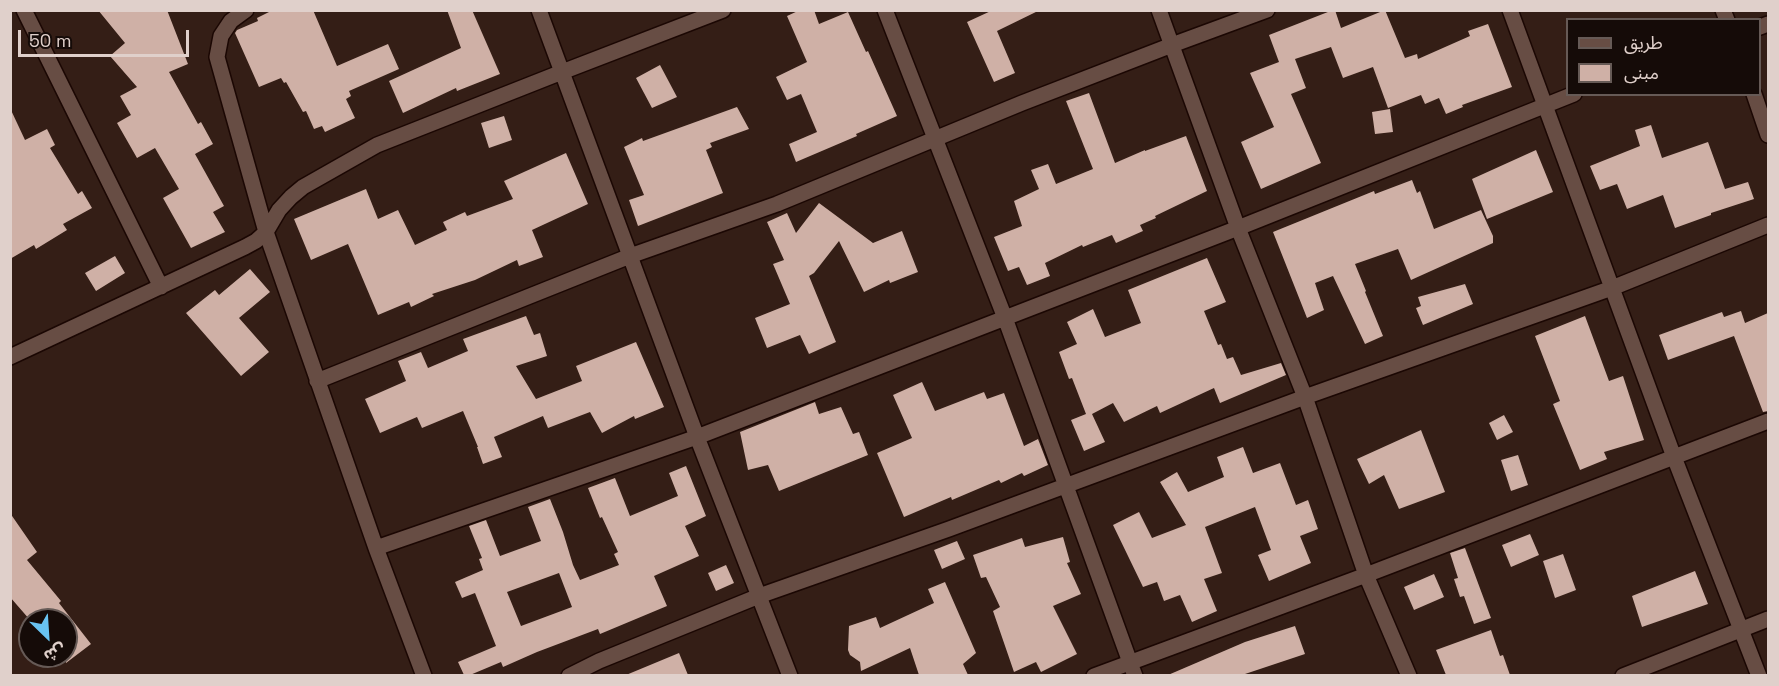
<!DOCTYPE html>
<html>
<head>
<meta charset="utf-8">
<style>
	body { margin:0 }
	#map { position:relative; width:1779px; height:686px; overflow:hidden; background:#341e16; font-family:"Space Grotesk","Noto Sans Arabic",sans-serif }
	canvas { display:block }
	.frame { position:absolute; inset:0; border:12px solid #e0d0cb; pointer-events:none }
	.legend { position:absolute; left:1566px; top:18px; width:195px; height:78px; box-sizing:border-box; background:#150b08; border:2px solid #665a56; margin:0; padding:8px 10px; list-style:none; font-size:18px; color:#e0d0cb }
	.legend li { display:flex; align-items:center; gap:12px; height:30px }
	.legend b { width:30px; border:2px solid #665a56 }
	.north { position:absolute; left:18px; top:608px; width:60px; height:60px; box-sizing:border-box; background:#150b08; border:2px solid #665a56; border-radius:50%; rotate:155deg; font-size:16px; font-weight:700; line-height:24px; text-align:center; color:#e0d0cb }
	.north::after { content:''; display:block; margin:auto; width:21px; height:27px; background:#69c3f1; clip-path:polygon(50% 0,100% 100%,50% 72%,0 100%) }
	.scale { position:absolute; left:18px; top:30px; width:171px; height:27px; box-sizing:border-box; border:3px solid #e0d0cb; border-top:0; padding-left:8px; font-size:18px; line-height:21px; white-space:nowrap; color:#e0d0cb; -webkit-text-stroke:4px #150b08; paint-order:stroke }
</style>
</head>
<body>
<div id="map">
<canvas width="1779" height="686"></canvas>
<div class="frame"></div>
<ul class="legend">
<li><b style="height:8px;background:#674d44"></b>طريق</li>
<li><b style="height:16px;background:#cfb0a6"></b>مبنى</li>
</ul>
<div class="north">ش</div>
<div class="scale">50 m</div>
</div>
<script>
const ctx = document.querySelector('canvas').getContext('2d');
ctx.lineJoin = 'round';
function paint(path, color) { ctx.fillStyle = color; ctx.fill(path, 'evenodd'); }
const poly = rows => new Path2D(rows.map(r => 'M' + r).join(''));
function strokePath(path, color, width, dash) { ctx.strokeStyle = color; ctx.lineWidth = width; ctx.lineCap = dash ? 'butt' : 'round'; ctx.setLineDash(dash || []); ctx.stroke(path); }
paint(poly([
	[98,10,167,10,188,64,169,72,198,124,201,122,213,144,195,154,224,206,213,212,225,232,191,248,163,198,179,189,155,148,137,158,117,123,131,115,120,96,137,87,110,56,125,43],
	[273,10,313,10,337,66,388,44,399,69,349,91,351,96,346,99,355,118,325,132,322,126,314,129,306,111,303,112,286,82,284,83,281,78,259,87,235,33,237,30,258,21,257,18],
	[447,10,472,10,500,74,457,91,456,88,403,113,389,81,461,48],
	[800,10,814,10,819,24,848,12,866,52,868,51,897,116,856,134,857,136,796,162,789,144,817,132,801,94,787,100,776,77,807,62,787,16],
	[993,10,1040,10,997,31,1015,73,994,82,967,22],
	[1333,10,1335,10,1341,28,1385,10,1405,58,1417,54,1418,59,1470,36,1468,31,1488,24,1512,87,1462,105,1463,107,1446,114,1439,98,1425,104,1421,95,1388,108,1373,67,1343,78,1331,47,1295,59,1306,88,1291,94,1321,163,1261,189,1241,142,1274,127,1250,73,1279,62,1269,35],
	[660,65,677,97,652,108,636,78],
	[1089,93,1115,163,1145,150,1145,151,1186,136,1207,191,1155,216,1156,218,1140,225,1143,231,1116,243,1112,235,1083,247,1082,245,1045,263,1050,276,1027,285,1019,267,1008,271,994,237,1022,226,1014,201,1039,189,1031,170,1048,164,1056,184,1093,169,1066,101],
	[737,107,749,129,710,143,712,147,706,150,723,193,638,226,629,200,644,195,624,147,642,138,643,141],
	[10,108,25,140,47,129,55,145,50,148,78,194,82,191,92,208,63,224,67,230,36,249,34,245,10,259],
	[1390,109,1393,132,1375,134,1372,112],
	[504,116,512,140,489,148,481,123],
	[1651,125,1662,158,1708,142,1725,189,1748,182,1754,199,1711,213,1711,215,1675,228,1663,195,1627,209,1617,184,1600,190,1590,166,1640,146,1635,130],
	[1536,150,1553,192,1487,219,1472,179],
	[566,153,588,204,532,230,543,257,519,266,517,260,475,280,432,294,434,296,411,307,409,302,378,315,348,244,311,260,294,219,366,189,378,219,398,210,415,245,447,230,443,222,465,212,467,216,513,199,504,181],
	[1412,180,1417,193,1420,191,1434,229,1481,210,1493,236,1493,243,1411,280,1398,249,1355,264,1366,291,1365,292,1383,336,1365,344,1333,276,1315,283,1324,310,1307,318,1273,232,1374,191,1375,194],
	[819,203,873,243,902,231,918,272,890,283,889,280,864,292,839,241,814,273,809,276,836,342,809,354,800,335,767,348,755,318,790,304,773,264,784,260,767,222,787,213,796,233],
	[115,256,125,273,96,291,85,273],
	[1207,258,1226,302,1204,311,1218,345,1221,344,1227,359,1233,357,1241,375,1281,363,1286,375,1220,403,1214,388,1160,413,1157,406,1124,422,1113,403,1092,414,1105,442,1084,451,1071,420,1086,414,1072,378,1069,379,1059,352,1077,344,1067,322,1093,309,1105,337,1141,323,1128,290],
	[250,269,270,292,239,318,269,352,241,376,186,313,215,290,219,295],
	[1465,284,1473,304,1423,325,1416,308,1421,306,1418,297],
	[1741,311,1745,323,1768,313,1768,411,1763,412,1734,336,1668,360,1659,335,1722,312,1724,317],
	[526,316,534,335,540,333,547,356,516,366,536,399,582,381,576,366,636,342,664,407,635,419,634,416,602,433,590,412,548,428,543,416,494,437,502,457,483,464,477,447,478,447,463,411,422,428,417,417,380,433,365,399,406,381,398,361,421,352,428,368,468,351,463,339],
	[1585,316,1609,381,1623,376,1644,440,1604,452,1607,459,1580,470,1553,404,1560,401,1535,336],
	[922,382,935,411,984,392,987,399,1004,393,1024,446,1038,439,1048,465,1024,476,1022,473,1001,483,999,480,952,500,951,497,904,517,877,453,912,438,893,395],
	[815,402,819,414,841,407,853,434,859,432,868,455,779,491,768,465,748,470,740,432],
	[1504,415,1513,432,1497,440,1489,423],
	[1421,430,1445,492,1399,509,1384,475,1369,484,1357,459],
	[1243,447,1253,473,1280,463,1296,505,1308,500,1318,529,1300,536,1311,563,1269,581,1258,555,1271,550,1255,507,1205,527,1222,573,1204,579,1217,611,1192,622,1180,595,1164,601,1157,582,1143,587,1113,525,1139,512,1152,538,1186,525,1160,482,1177,472,1188,492,1224,477,1217,457],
	[1518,455,1528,485,1511,491,1501,460],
	[686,466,706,516,685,526,699,556,654,576,667,606,600,634,598,629,537,652,503,667,501,662,470,675,464,675,458,662,496,646,475,593,462,598,455,582,483,570,479,559,482,558,469,526,486,520,500,556,541,541,528,507,550,499,563,532,573,565,580,580,619,565,614,554,618,552,602,517,600,518,588,488,615,478,630,516,678,496,669,473],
	[559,573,572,607,521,626,507,592],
	[10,513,37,552,27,560,61,601,59,603,91,644,66,663,66,620,30,620,10,597],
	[1530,534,1539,555,1511,567,1502,545],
	[1063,537,1070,562,1067,563,1081,594,1053,606,1077,654,1041,672,1036,662,1014,672,993,611,1000,607,986,577,981,578,973,555,1022,538,1025,547],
	[957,541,965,559,942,569,934,550],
	[1465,548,1491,618,1474,624,1464,596,1460,597,1454,579,1458,578,1450,553],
	[1563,554,1576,590,1555,598,1543,561],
	[726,565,734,583,716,591,708,573],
	[1695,571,1708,604,1642,627,1632,596],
	[1434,574,1444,597,1414,610,1404,587],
	[945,582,976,653,963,664,968,675,919,675,910,648,861,671,860,662,850,655,848,650,849,626,876,617,880,628,934,603,928,589],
	[1295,626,1305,654,1242,675,1168,675,1245,642],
	[1491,630,1500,656,1503,655,1510,675,1446,675,1436,650],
	[679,653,688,675,626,675]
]), '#cfb0a6');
const minor = poly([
	[24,10,161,287],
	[246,10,231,21,221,36,217,57,266,232,376,548,424,676],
	[539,10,697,437,790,676],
	[885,10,1005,318,1135,676],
	[1159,10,1238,228,1305,397,1366,575,1409,676],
	[1510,10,1674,457,1759,676],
	[1723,10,1727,20],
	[1760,27,1768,24],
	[1754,94,1768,135],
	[10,357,245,247,256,241,266,232,279,210,291,197,303,187,377,145,562,72,723,10],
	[317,381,630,256,777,204,1022,103,1172,45,1267,10],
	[376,548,697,437,1238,228,1574,94],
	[569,676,599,661,759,596,949,529,1305,397,1612,288,1768,225],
	[1094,676,1366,575,1768,421],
	[1623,676,1768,619]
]);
strokePath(minor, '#1b0703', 18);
strokePath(minor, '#674d44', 15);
</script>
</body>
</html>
